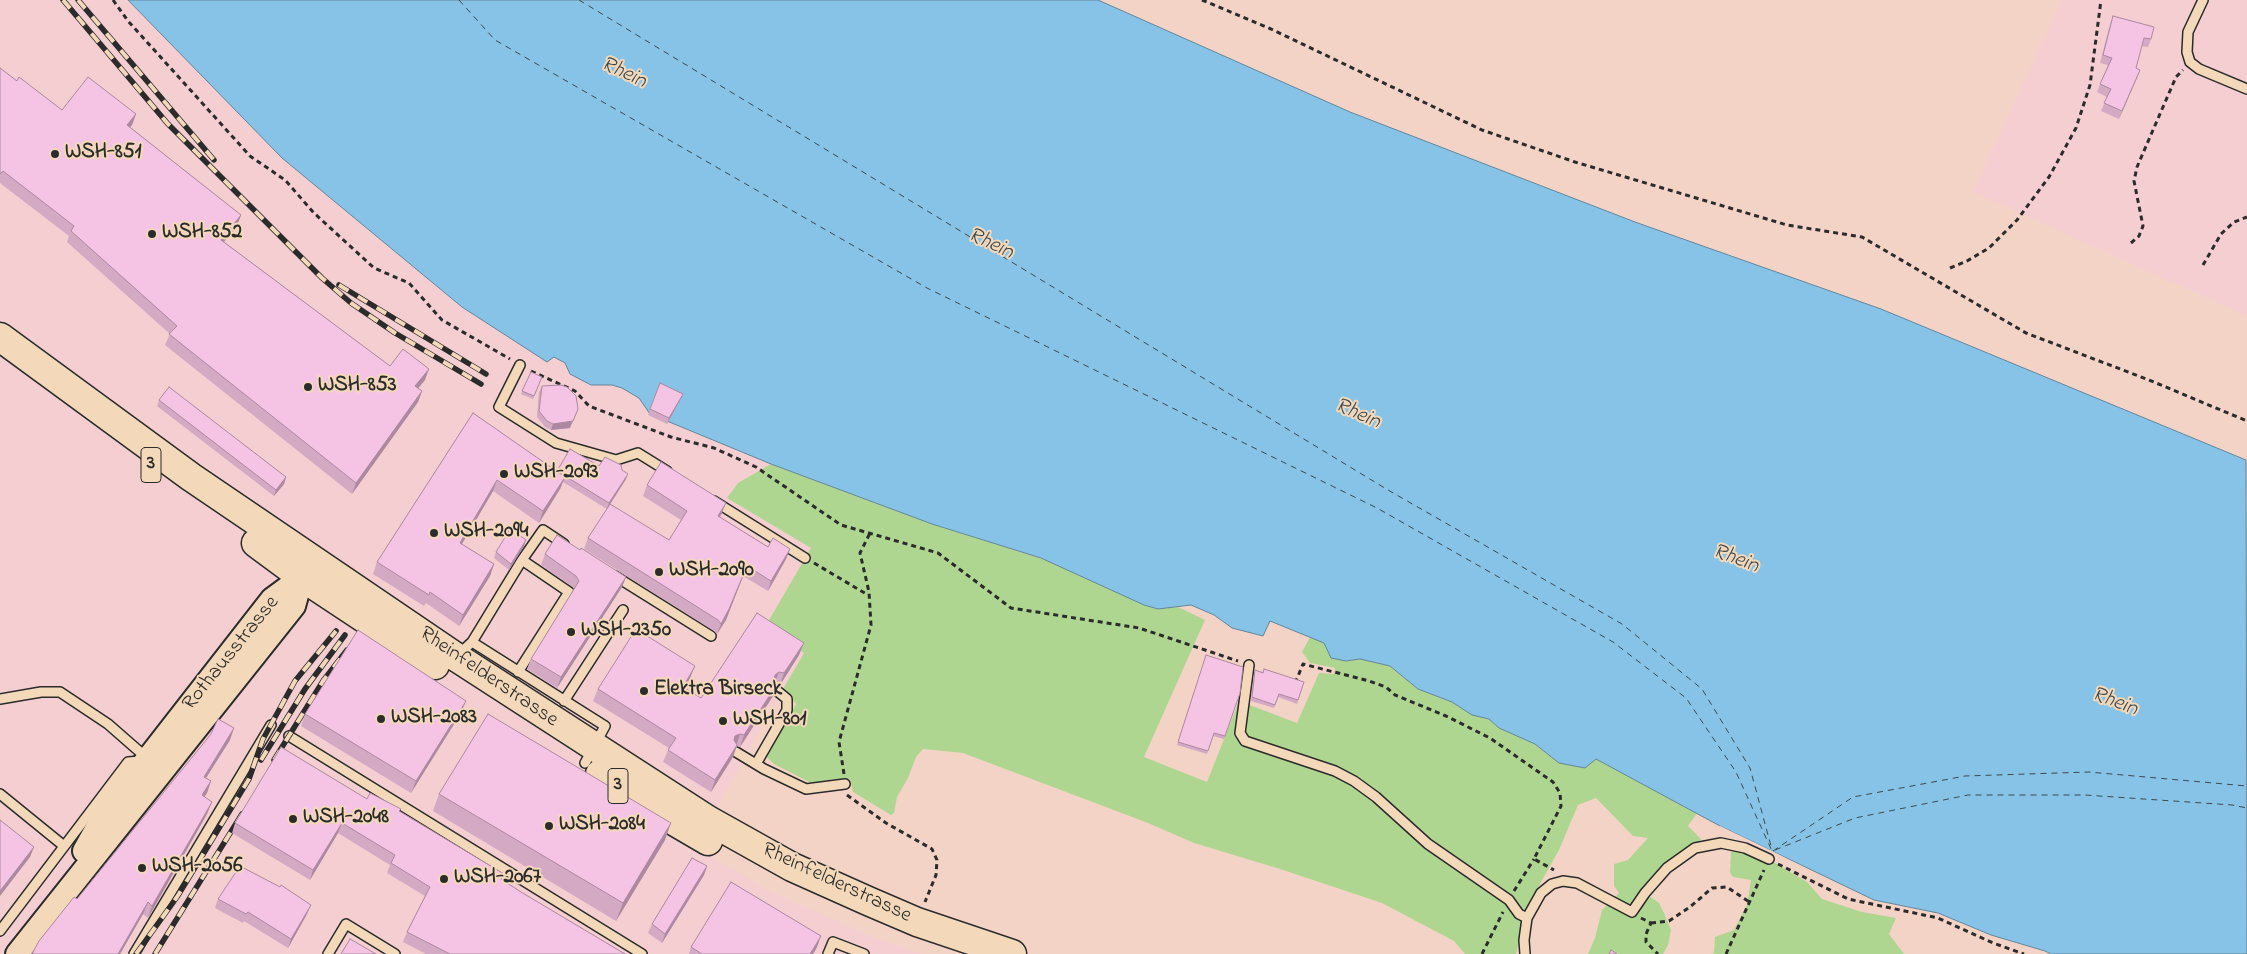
<!DOCTYPE html>
<html>
<head>
<meta charset="utf-8">
<style>
	body { margin:0 }
	canvas { display:block; background:#f4d3c7 }
</style>
</head>
<body>
<canvas width="2247" height="954"></canvas>
<script>
const ctx = document.querySelector('canvas').getContext('2d');
ctx.lineJoin = 'round';
function paint(path, color) { ctx.fillStyle = color; ctx.fill(path, 'evenodd'); }
const poly = rows => new Path2D(rows.map(r => 'M' + r).join(''));
function strokePath(path, color, width, dash) { ctx.strokeStyle = color; ctx.lineWidth = width; ctx.lineCap = dash ? 'butt' : 'round'; ctx.setLineDash(dash || []); ctx.stroke(path); }
function write(font, color, halo, rows, align = 'center') {
  ctx.font = font + ' "Indie Flower",sans-serif'; ctx.lineWidth = 4; ctx.setLineDash([]); ctx.textBaseline = 'middle'; ctx.strokeStyle = halo; ctx.fillStyle = color; for (const [text, x, y, turn = 0] of rows) {
    ctx.save(); ctx.translate(x, y); ctx.rotate((+turn || 0) * Math.PI / 180); ctx.textAlign = isNaN(turn) ? turn : align; if (halo) ctx.strokeText(text, 0, 0); ctx.fillText(text, 0, 0); ctx.restore();
  }
}
paint(poly([
	[0,0,128,0,282,158,462,307,547,362,554,357,566,363,591,385,612,385,622,388,639,398,650,414,771,464,738,483,811,548,765,626,804,653,695,847,771,892,880,940,920,954,0,954],
	[2062,0,2247,0,2247,316,1973,192]
]), '#f4ced0');
paint(poly([
	[771,464,932,524,1043,559,1144,605,1158,609,1178,607,1205,620,1144,757,1207,782,1239,701,1297,723,1319,673,1334,674,1335,668,1310,663,1302,652,1310,637,1324,643,1346,661,1360,659,1390,666,1418,689,1452,702,1472,715,1489,719,1499,728,1535,744,1559,763,1596,759,1697,813,1688,826,1701,839,1695,848,1645,893,1659,903,1664,913,1671,930,1668,945,1663,954,1588,954,1595,938,1602,910,1619,893,1614,886,1614,864,1628,860,1648,838,1633,836,1596,798,1578,805,1559,850,1541,882,1528,910,1516,954,1465,954,1454,941,1382,903,1280,869,1194,843,1148,823,963,753,923,749,916,757,908,778,897,797,894,813,891,815,853,792,850,779,831,779,824,785,813,784,774,764,767,757,796,704,783,689,804,653,765,627,811,548,727,498,738,483],
	[1741,849,1770,860,1807,882,1822,899,1862,912,1896,918,1889,934,1904,954,1711,954,1714,953,1715,937,1734,930,1747,905,1751,880,1733,877,1730,873,1731,852]
]), '#afd691');
const water = poly([
	[128,0,1098,0,1350,112,1635,222,1881,309,2246,460,2247,954,2051,954,2045,951,1991,935,1938,913,1874,900,1720,826,1596,759,1585,768,1559,763,1535,744,1499,728,1489,719,1472,715,1452,702,1418,689,1390,666,1360,659,1346,661,1331,658,1324,643,1270,621,1263,636,1232,628,1214,615,1191,605,1158,609,1144,605,1041,558,932,524,771,464,650,414,639,398,622,388,612,385,591,385,570,374,565,363,554,357,547,362,462,307,282,158,128,0]
]);
paint(water, '#86c3e6');
strokePath(water, '#62869b', 1);
paint(poly([
	[1720,826,1772,851,1813,872,1811,875,1719,828]
]), '#f4d3c7');
strokePath(poly([
	[459,0,495,40,927,288,1377,508,1613,642,1686,698,1736,772,1772,851],
	[579,0,1388,490,1622,624,1702,689,1750,768,1771,846],
	[1775,850,1855,818,1968,795,2085,795,2232,805,2247,808],
	[1773,851,1853,797,1965,776,2089,772,2247,786]
]), '#3d4950', 1, [6, 5]);
const service = poly([
	[2203,0,2188,32,2187,52,2190,62,2199,69,2247,89],
	[520,365,499,407,556,443,616,460,638,453,667,471],
	[714,501,805,558],
	[615,576,711,636],
	[472,642,605,726,585,763],
	[458,655,472,642,522,560,543,530,564,544],
	[1249,665,1240,733,1245,741,1335,771,1354,781,1376,797,1428,844,1509,900,1519,914,1527,918],
	[518,672,569,592,522,560],
	[0,699,41,692,60,692,108,724,148,759],
	[564,701,623,610],
	[289,736,642,954],
	[736,752,764,769,806,789,845,784],
	[756,764,787,710,787,699,776,690],
	[0,794,64,846],
	[0,931,128,762,141,761],
	[134,954,271,725],
	[328,954,346,924,395,954],
	[828,954,833,942,864,954],
	[1525,954,1524,940,1527,918,1541,893,1552,884,1563,881,1577,883,1632,912,1645,893,1667,868,1695,848,1721,843,1745,848,1769,859]
]);
const tertiary = poly([
	[84,851,106,812,272,599,302,577],
	[17,954,294,606,302,577]
]);
const primary = poly([
	[0,337,191,477,456,657,708,820,792,867,868,901,917,922,1012,954],
	[256,543,302,577,435,665],
	[600,774,655,810,708,841]
]);
strokePath(service, '#2b2b2b', 12);
strokePath(tertiary, '#2b2b2b', 26);
strokePath(primary, '#2b2b2b', 31);
strokePath(poly([
	[113,0,128,21,250,156,285,180,314,213,374,268,409,283,442,320,510,359],
	[1202,0,1271,29,1482,130,1575,162,1787,225,1862,237,2026,333,2149,380,2247,421],
	[2131,243,2139,236,2143,226,2134,181,2137,167,2176,77,2183,70],
	[2203,265,2221,234,2234,222,2247,217],
	[1950,268,1967,261,1989,248,2017,220,2049,177,2076,128,2090,85,2101,0],
	[531,371,575,391,589,406,671,437,714,448,756,467,841,525,938,553,1011,608,1139,628,1238,661],
	[814,563,868,595],
	[1294,680,1296,681,1303,664,1369,681,1386,687,1395,695,1446,716,1490,738,1553,782,1560,793,1561,806,1534,859,1554,870],
	[844,774,839,742,871,625,869,592,860,553,870,533],
	[847,795,886,823,932,849,937,860,936,875,925,902],
	[1778,864,1848,899,1938,918,1993,943,2024,954],
	[1514,891,1534,859],
	[1641,918,1651,923,1646,934,1646,942,1658,954],
	[1651,923,1669,921,1690,907,1712,888,1727,887,1751,903],
	[1482,954,1503,912],
	[1726,954,1764,870]
]), '#2b2b2b', 3, [5, 4]);
strokePath(service, '#f3d9ba', 9);
strokePath(tertiary, '#f3d9ba', 22);
strokePath(primary, '#f3d9ba', 28);
const rail = poly([
	[63,0,168,124,322,278,351,303,395,333,481,384],
	[78,0,214,160],
	[339,285,486,374],
	[261,760,305,689,345,635],
	[274,760,323,681,347,650],
	[136,954,177,897,249,779,263,739,295,681,336,631],
	[155,954,242,814]
]);
strokePath(rail, '#2b2b2b', 5.5);
strokePath(rail, '#f3d9ba', 4, [11]);
paint(poly([
	[2113,16,2151,39,2148,47,2141,46,2136,68,2140,70,2119,119,2101,111,2107,97,2097,92,2108,65,2100,63,2110,24],
	[0,68,17,81,62,110,136,114,132,125,130,127,241,215,237,226,224,242,390,366,425,380,418,388,422,391,418,402,352,494,165,345,170,334,67,242,69,236,0,183],
	[531,372,542,377,533,399,521,394],
	[660,383,680,400,667,424,648,415],
	[542,386,570,428,551,430,545,427,537,417,539,392],
	[159,400,286,477,284,484,274,496,157,406],
	[473,413,557,472,570,449,599,466,622,470,626,479,607,509,563,482,560,489,539,523,493,491,462,544,494,564,490,576,459,626,426,603,424,606,373,574,377,562],
	[647,485,722,513,720,517,768,547,790,549,786,559,768,591,743,576,726,620,717,634,714,631,584,549,588,538,669,540,681,520,643,496],
	[524,546,509,570,494,558,496,552],
	[580,550,626,577,622,587,557,688,527,669,531,659,574,589,573,587,541,565,545,554],
	[799,655,780,685,777,684,773,696,740,747,737,746,733,757,711,792,663,762,669,748,593,701,598,689,690,678,685,688,701,698],
	[1206,655,1240,693,1224,739,1213,736,1207,754,1177,745],
	[1255,670,1304,682,1297,704,1278,697,1274,708,1251,701,1254,674],
	[461,713,411,793,301,726,305,714],
	[230,740,206,778,211,781,207,793,204,797,207,814,148,918,143,914,120,954,32,954,77,899],
	[439,794,665,840,616,921,433,811],
	[367,799,400,812,521,892,625,954,426,954,403,942,407,932,425,896,387,873,390,865,338,833,310,880,232,833,235,823],
	[707,866,704,875,662,943,648,933,652,924],
	[218,899,307,914,288,948,244,921,243,923,215,908],
	[691,947,817,947,813,954,689,954]
]), '#d3a9c4');
paint(poly([
	[2140,70,2137,78,2119,119,2122,111],
	[136,114,132,125,123,135,127,125],
	[241,215,237,226,217,250,221,240],
	[429,369,425,380,411,397,415,386],
	[422,391,418,402,352,494,356,483],
	[683,394,680,400,667,424,669,418],
	[578,409,570,428,551,430,553,424],
	[628,474,626,479,607,509,609,503],
	[286,477,284,484,274,496,276,490],
	[565,477,560,489,539,523,543,511],
	[497,480,493,491,456,554,460,543],
	[726,503,722,513,714,526,718,516],
	[526,540,524,546,509,570,511,564],
	[790,549,786,559,768,591,771,581],
	[494,564,490,576,459,626,463,615],
	[747,566,726,620,717,634,721,624],
	[626,577,622,587,557,688,561,677],
	[804,643,799,655,780,685,784,673],
	[695,666,690,678,678,698,683,687],
	[779,672,774,684,775,675],
	[777,684,773,696,740,747,744,735],
	[466,701,461,713,411,793,416,781],
	[234,728,230,740,199,789,204,777],
	[740,734,736,746,731,748,735,736],
	[737,745,733,757,711,792,715,780],
	[211,781,207,793,197,807,202,795],
	[212,802,207,814,148,918,152,906],
	[342,823,338,833,310,880,313,870],
	[671,823,665,840,616,921,623,903],
	[34,847,30,857,0,896,0,891],
	[707,866,704,875,662,943,665,934],
	[148,902,143,914,120,954,118,954],
	[311,905,307,914,288,948,291,939],
	[821,936,817,947,813,954,810,954]
]), '#ac89a0');
const building = poly([
	[2113,16,2154,27,2151,39,2144,38,2136,68,2140,70,2122,111,2104,103,2111,89,2100,84,2112,58,2103,55,2113,16],
	[0,68,17,81,19,77,62,110,88,77,136,114,127,125,241,215,221,240,390,366,403,349,429,369,415,386,422,391,356,483,169,334,177,326,71,231,74,226,3,171,0,174,0,68],
	[531,372,542,377,534,396,522,391,531,372],
	[660,383,683,394,669,418,650,409,660,383],
	[561,385,567,387,576,396,578,409,573,421,553,424,547,421,539,411,542,386,561,385],
	[169,387,286,477,276,490,159,400,169,387],
	[473,413,565,477,543,511,497,480,460,543,494,564,463,615,430,592,429,595,377,562,473,413],
	[570,449,599,466,605,457,621,465,622,470,628,474,609,503,557,471,570,449],
	[661,462,726,503,718,516,768,547,773,538,790,549,771,581,747,566,729,609,721,624,718,620,588,538,610,504,669,540,687,511,647,485,661,462],
	[510,529,526,540,511,564,496,552,510,529],
	[557,535,580,550,581,548,626,577,561,677,531,659,579,581,576,576,545,554,557,535],
	[757,613,804,643,784,673,779,672,775,675,774,680,777,684,744,735,740,734,735,736,734,740,737,745,715,780,668,750,676,738,598,689,636,629,695,666,683,687,701,698,757,613],
	[358,630,466,701,416,781,305,714,358,630],
	[1206,655,1243,667,1240,693,1225,736,1214,733,1208,751,1178,742,1206,655],
	[1264,669,1304,682,1298,700,1279,694,1275,705,1252,697,1255,670,1263,673,1264,669],
	[488,714,671,823,623,903,439,794,488,714],
	[218,719,234,728,204,777,211,781,202,795,212,802,152,906,148,902,118,954,32,954,39,941,74,897,77,899,211,734,218,719],
	[281,747,367,799,370,793,401,809,399,811,504,874,501,879,521,892,625,954,450,954,407,932,430,887,391,863,395,855,342,823,313,870,235,823,281,747],
	[0,820,34,847,0,891,0,820],
	[692,858,707,866,665,934,652,924,692,858],
	[240,866,280,887,281,885,311,905,291,939,248,912,246,914,218,899,240,866],
	[731,882,821,936,810,954,702,954,691,947,731,882],
	[350,939,376,954,341,954,350,939],
	[1611,950,1617,954,1609,954,1611,950]
]);
paint(building, '#f5c4e4');
strokePath(building, '#ac89a0', 1);
for (const [x, y, r, color] of [
	[55,154,5,"#2b2b2b"],
	[152,234,5,"#2b2b2b"],
	[308,387,5,"#2b2b2b"],
	[504,474,5,"#2b2b2b"],
	[434,533,5,"#2b2b2b"],
	[659,572,5,"#2b2b2b"],
	[571,632,5,"#2b2b2b"],
	[644,691,5,"#2b2b2b"],
	[381,719,5,"#2b2b2b"],
	[723,721,5,"#2b2b2b"],
	[293,819,5,"#2b2b2b"],
	[549,826,5,"#2b2b2b"],
	[142,868,5,"#2b2b2b"],
	[444,879,5,"#2b2b2b"]
]) { const dot = new Path2D(); dot.arc(x, y, r, 0, 2 * Math.PI); ctx.fillStyle = color; ctx.fill(dot); strokePath(dot, '#f3d9ba', 2); }
for (const [x, y, w] of [
	[151,465,20],
	[618,786,20]
]) { const box = new Path2D(); box.roundRect(x - w / 2, y - 17.5, w, 35, 4); ctx.fillStyle = '#f3d9ba'; ctx.fill(box); strokePath(box, '#2b2b2b', 1); }
write('bold 20px', '#2b2b2b', null, [
	["3",151,465],
	["3",618,786]
]);
write('bold 21px', '#2b2b2b', '#f3d9ba', [
	["WSH-851",65,154],
	["WSH-852",162,234],
	["WSH-853",318,387],
	["WSH-2093",514,474],
	["WSH-2094",444,533],
	["WSH-2090",669,572],
	["WSH-2350",581,632],
	["Elektra Birseck",654,691],
	["WSH-2083",391,719],
	["WSH-801",733,721],
	["WSH-2048",303,819],
	["WSH-2084",559,826],
	["WSH-2056",152,868],
	["WSH-2067",454,879]
], 'left');
write('21px', '#2b2b2b', '#f3d9ba', [
	["Rothausstrasse",232,654,-51],
	["Rheinfelderstrasse",488,678,34],
	["Rheinfelderstrasse",836,884,25]
]);
write('italic 22px', '#3d4950', '#f3d9ba', [
	["Rhein",623,74,25],
	["Rhein",990,245,25],
	["Rhein",1357,415,24],
	["Rhein",1735,560,21],
	["Rhein",2114,703,21]
]);
</script>
</body>
</html>
